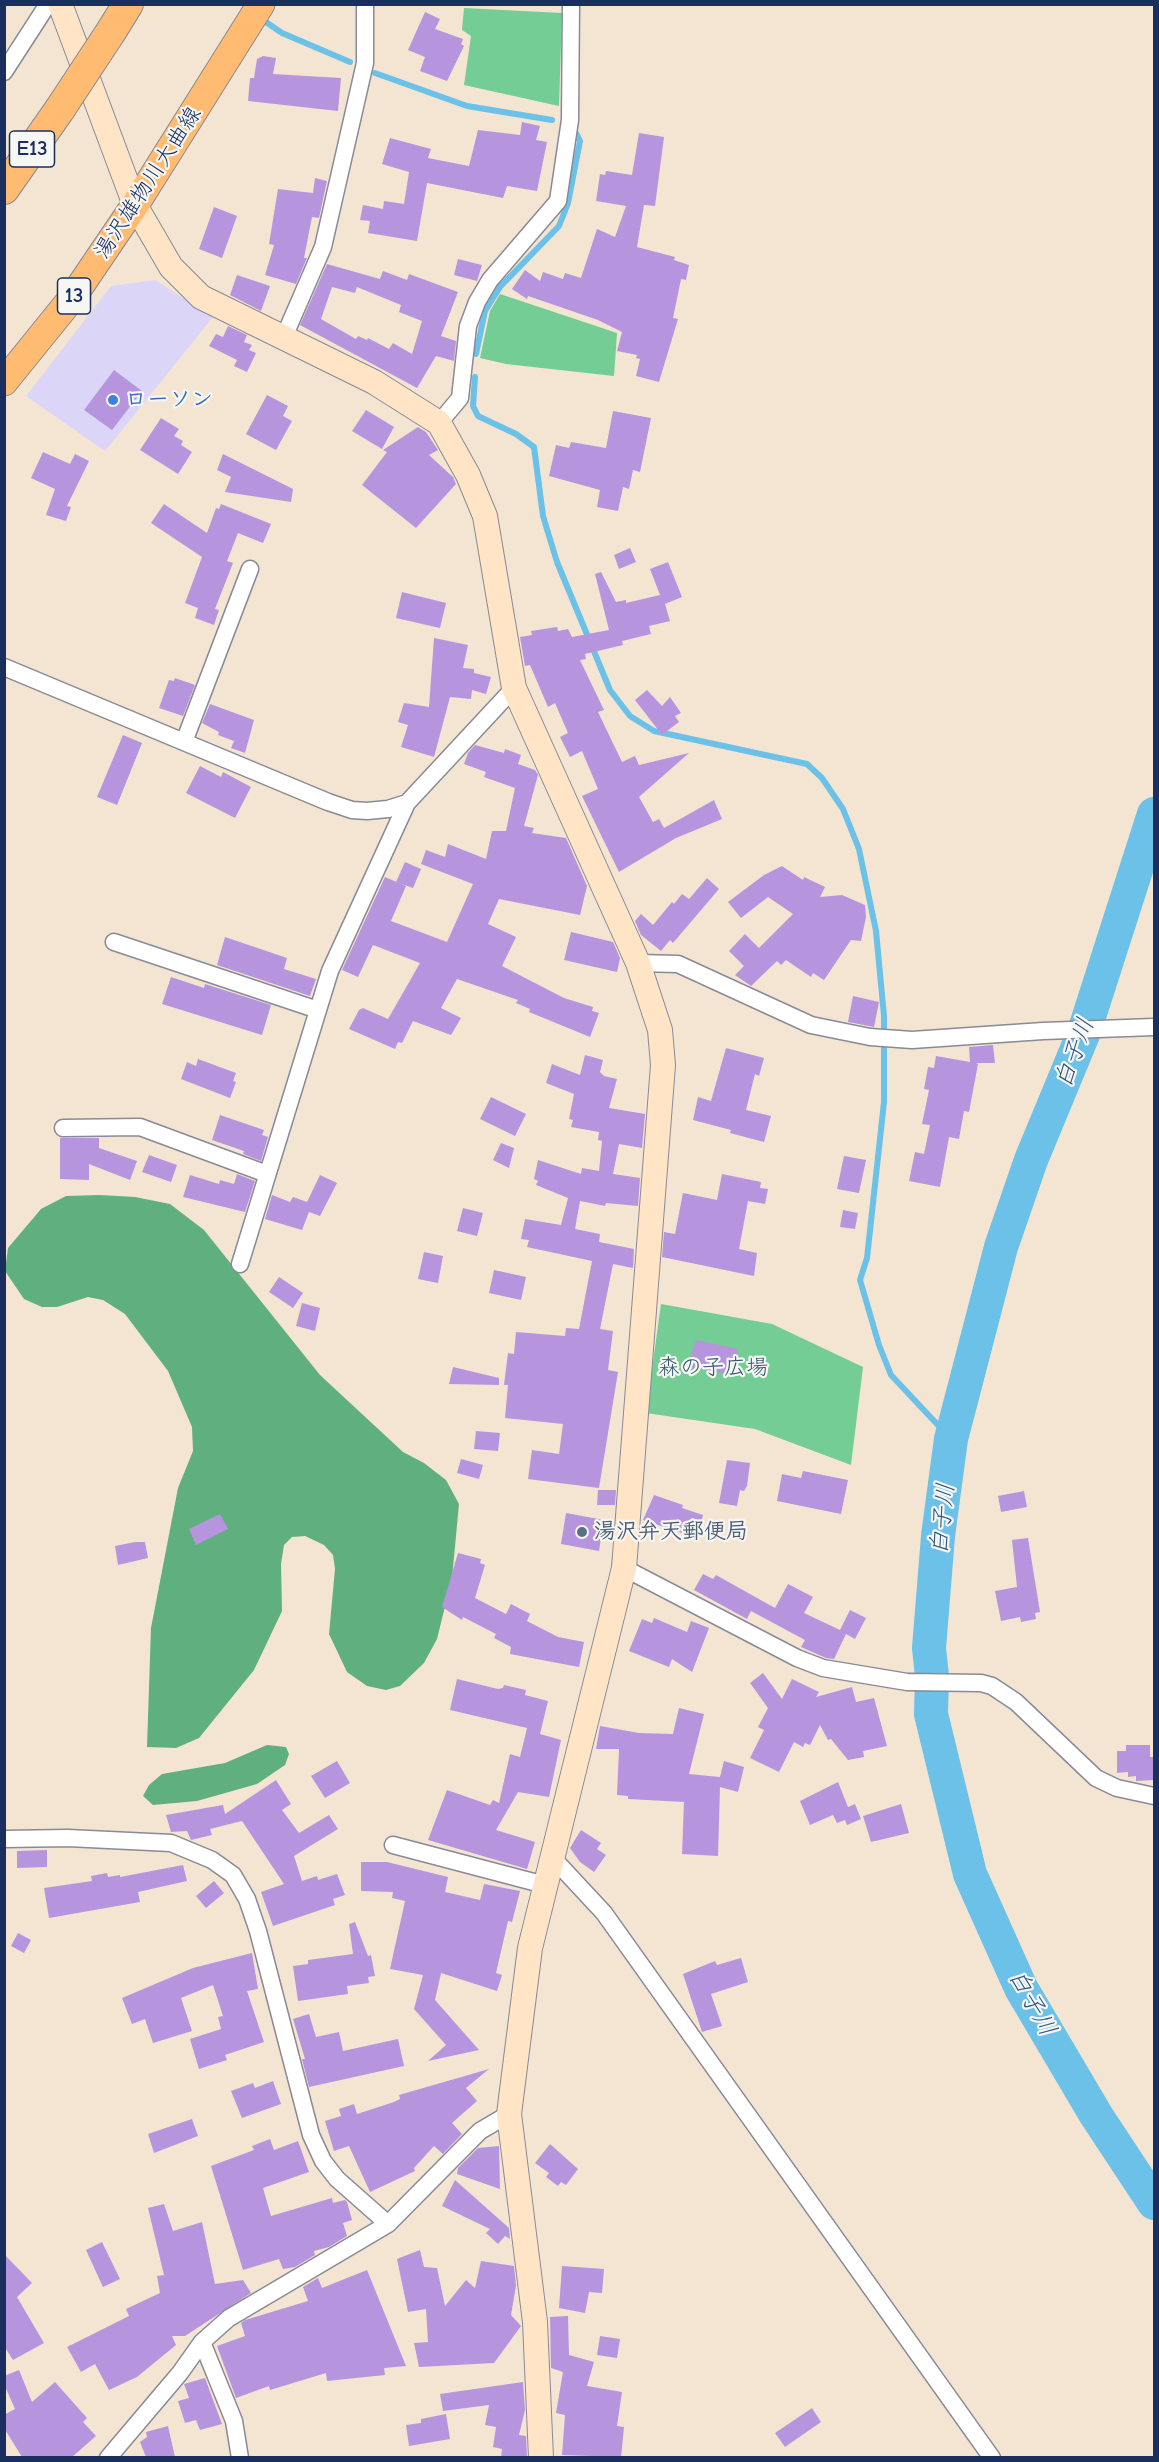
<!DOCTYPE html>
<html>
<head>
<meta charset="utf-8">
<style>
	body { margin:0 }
	#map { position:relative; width:1159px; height:2462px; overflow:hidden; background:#f3e5d1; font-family:"Comic Neue",sans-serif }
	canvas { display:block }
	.frame { position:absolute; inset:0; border:6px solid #1b2f5e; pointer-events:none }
</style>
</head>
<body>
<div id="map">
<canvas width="1159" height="2462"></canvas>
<div class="frame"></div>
</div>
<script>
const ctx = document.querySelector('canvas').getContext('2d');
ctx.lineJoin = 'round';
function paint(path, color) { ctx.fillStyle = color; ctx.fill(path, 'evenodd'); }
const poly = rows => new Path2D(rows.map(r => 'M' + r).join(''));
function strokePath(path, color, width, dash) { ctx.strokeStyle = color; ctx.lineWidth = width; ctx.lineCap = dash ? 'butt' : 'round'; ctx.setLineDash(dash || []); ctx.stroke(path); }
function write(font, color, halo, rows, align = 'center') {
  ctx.font = font + ' "Comic Neue","Klee One",sans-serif'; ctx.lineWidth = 4.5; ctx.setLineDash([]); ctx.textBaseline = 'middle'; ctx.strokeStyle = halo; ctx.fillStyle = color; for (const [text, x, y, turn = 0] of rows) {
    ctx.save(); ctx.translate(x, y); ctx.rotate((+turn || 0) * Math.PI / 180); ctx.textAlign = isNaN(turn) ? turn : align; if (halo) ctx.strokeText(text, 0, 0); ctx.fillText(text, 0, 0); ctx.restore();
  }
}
paint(poly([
	[155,280,213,317,105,451,26,396,111,286]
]), '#dbd6f7');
paint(poly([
	[464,8,562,13,559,106,464,85,471,36,462,30],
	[500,294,617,333,614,376,506,364,480,358,490,311],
	[661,1304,772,1324,863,1367,851,1465,755,1429,646,1413]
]), '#74cd94');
paint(poly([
	[100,1195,135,1197,170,1204,204,1230,320,1375,403,1452,424,1463,446,1480,459,1504,452,1578,437,1639,424,1663,400,1686,386,1690,367,1686,347,1672,329,1634,335,1569,333,1555,324,1545,305,1536,292,1537,284,1545,281,1564,282,1611,254,1670,199,1738,176,1748,147,1747,151,1628,178,1488,193,1451,192,1427,168,1371,125,1314,103,1300,88,1297,57,1307,42,1307,24,1299,5,1271,8,1248,41,1209,66,1196],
	[267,1745,286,1747,289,1754,285,1765,257,1784,197,1801,153,1805,143,1796,149,1785,162,1774,225,1763]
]), '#5fb07e');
strokePath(poly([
	[260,18,282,33,350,62],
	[375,73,467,106,552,120],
	[476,354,485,311,500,287,559,226,568,203,580,141,576,133],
	[475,377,473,406,478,416,516,434,534,447,543,516,557,562,610,690,630,716,654,731,807,764,822,778,843,809,859,849,876,931,884,1016,884,1102,867,1258,860,1280,879,1345,891,1375,951,1439]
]), '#6bc1e8', 6);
strokePath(poly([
	[1154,814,1084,1032,1031,1160,1001,1247,951,1439,938,1536,929,1648,932,1676,931,1714,970,1874,1021,1988,1096,2115,1154,2203]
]), '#6bc1e8', 34);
paint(poly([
	[425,12,440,19,435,29,463,39,461,44,464,46,447,81,420,71,425,57,408,50],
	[263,56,276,58,273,74,341,78,338,111,248,101,250,78,254,78,257,59],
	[522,122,540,126,536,140,547,142,537,191,507,186,503,198,427,183,417,241,368,233,370,221,360,220,363,205,383,209,384,201,404,204,409,172,382,164,390,138,431,149,428,158,469,166,478,130,520,135],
	[639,133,664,137,655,206,644,205,637,247,675,257,674,260,689,265,686,280,681,279,673,318,678,319,659,382,636,376,640,359,636,358,637,355,617,351,622,332,598,320,528,296,527,299,512,289,525,270,540,281,543,272,563,279,565,273,581,278,597,229,615,237,626,206,596,201,600,174,605,175,606,171,632,175],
	[315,178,327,181,319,218,312,217,304,258,307,258,296,284,265,275,274,245,269,244,278,189,313,193],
	[214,207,237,216,222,258,199,249],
	[458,259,482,265,477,281,454,275],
	[327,264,380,279,383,271,407,280,409,274,458,292,441,336,456,341,454,361,436,356,417,388,300,325],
	[332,287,355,293,357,287,401,305,399,312,422,321,412,354,393,343,389,349,368,338,367,340,358,336,356,339,321,319],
	[237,275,270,286,261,311,230,295],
	[228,326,247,335,244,342,252,345,249,350,256,353,247,372,234,366,237,360,209,346,216,334,223,337],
	[114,370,142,391,112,430,84,410],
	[267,395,288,406,283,416,292,421,276,450,246,434],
	[366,410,394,427,382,449,352,431],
	[613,411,651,418,640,472,633,470,629,489,623,487,618,511,597,507,600,490,549,476,556,445,569,448,571,442,606,448],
	[161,418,179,429,174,436,183,441,181,445,192,452,178,474,140,450],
	[418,427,426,432,438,450,429,455,453,477,456,484,416,528,362,485,387,452,383,450],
	[43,452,70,464,75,454,89,461,67,506,71,507,66,521,46,515,55,489,31,478],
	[223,454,293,489,291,502,225,492,231,477,217,470],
	[164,504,207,533,216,508,219,509,221,504,271,524,263,543,238,533,227,561,233,563,215,609,219,610,214,625,195,618,198,608,185,603,202,557,151,523],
	[630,548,636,562,619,569,614,555],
	[668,562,682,597,665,604,670,621,649,626,651,634,622,641,623,645,585,654,586,659,580,660,604,710,598,712,622,762,635,756,639,765,689,753,639,797,653,822,659,819,664,828,714,800,722,819,676,838,619,872,582,796,598,789,582,751,570,757,560,737,568,733,555,703,548,707,530,665,525,666,520,637,532,635,531,631,557,627,558,631,568,629,572,637,609,630,595,574,601,572,616,602,626,600,626,603,660,595,650,569],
	[402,592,446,603,440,628,396,618],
	[434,638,468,645,463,668,474,669,474,673,491,677,486,694,472,690,471,699,450,697,434,757,401,747,408,725,398,722,404,703,429,707],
	[175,678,195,685,183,716,159,708,169,680,174,681],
	[647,690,662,706,670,697,681,713,675,716,679,722,662,735,635,700],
	[210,704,254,720,245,753,231,748,234,741,218,735,219,732,202,723],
	[123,735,142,743,117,805,97,797],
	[475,745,504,753,505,749,521,755,518,764,535,770,538,775,524,826,534,828,532,833,566,838,587,886,580,915,499,899,488,924,516,937,502,966,564,998,593,1007,592,1011,599,1013,590,1037,529,1012,530,1009,516,1003,518,1000,457,979,441,1008,461,1018,451,1035,413,1021,402,1043,398,1042,395,1049,349,1029,359,1010,363,1008,388,1019,420,963,373,945,358,977,342,970,385,877,406,886,391,921,447,942,473,884,421,864,426,850,445,857,448,844,486,859,492,831,506,831,515,788,484,777,486,772,464,764,468,753],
	[200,766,221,777,223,772,251,787,235,818,186,793],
	[405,862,421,869,413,888,396,882],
	[782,866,803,880,804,877,825,887,820,897,842,895,865,905,866,917,861,941,851,940,824,980,813,973,811,977,786,960,781,965,777,961,751,986,735,975,744,966,729,951,745,934,759,948,793,914,768,897,741,918,728,902,764,875],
	[707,878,719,889,673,943,670,940,661,951,641,935,635,921,641,914,653,925,672,902,674,904,682,894,689,899],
	[571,932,613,942,620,958,617,972,564,960],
	[225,937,287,958,284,969,316,979,310,996,217,965],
	[171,977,204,988,205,984,271,1005,262,1035,162,1004],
	[853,996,879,1002,874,1027,848,1022],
	[993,1045,995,1063,976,1063,978,1064,969,1112,964,1111,959,1139,949,1137,940,1187,909,1181,915,1152,924,1154,930,1125,922,1124,929,1090,924,1089,928,1067,934,1068,936,1056,970,1062,969,1047],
	[726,1048,764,1058,759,1076,755,1074,746,1110,771,1116,764,1142,730,1133,731,1130,693,1120,698,1097,711,1101],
	[585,1055,603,1060,600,1072,604,1076,617,1079,609,1108,645,1114,642,1148,619,1144,613,1174,640,1178,638,1206,606,1203,605,1206,580,1201,575,1229,600,1234,599,1242,634,1249,633,1268,613,1264,600,1329,613,1331,608,1370,618,1372,599,1488,528,1479,532,1450,559,1454,563,1424,505,1418,508,1385,504,1385,508,1353,514,1354,516,1332,565,1336,566,1328,579,1329,592,1261,527,1247,529,1240,521,1239,525,1219,561,1225,568,1198,536,1185,538,1181,534,1179,538,1160,581,1174,582,1168,599,1171,602,1141,598,1140,599,1132,571,1127,573,1120,569,1119,574,1094,546,1083,552,1064,580,1075],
	[198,1059,236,1073,233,1081,236,1082,230,1098,181,1079,187,1062,196,1066],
	[491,1097,526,1114,515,1136,480,1119],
	[220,1115,264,1130,262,1135,268,1137,261,1161,243,1154,244,1151,212,1140],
	[60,1138,99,1138,99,1148,137,1161,130,1180,89,1164,89,1180,60,1179],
	[501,1143,514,1148,509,1168,493,1160],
	[149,1155,177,1165,171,1182,142,1172],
	[844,1156,866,1160,859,1193,837,1189],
	[237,1174,255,1181,245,1212,183,1197,190,1175,219,1184,220,1180,234,1184],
	[722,1174,761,1182,760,1188,768,1189,765,1204,748,1201,739,1249,757,1253,754,1276,662,1257,664,1232,675,1234,683,1193,717,1200],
	[320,1175,337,1183,320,1216,309,1212,302,1230,265,1219,272,1195,290,1202,293,1197,307,1202],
	[463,1208,483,1213,477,1236,457,1231],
	[843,1210,858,1213,855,1229,840,1227],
	[424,1252,443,1256,438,1283,418,1279],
	[494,1270,526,1277,521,1300,489,1293],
	[279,1277,303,1293,293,1308,269,1292],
	[302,1303,320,1308,315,1331,296,1326],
	[696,1340,738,1349,733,1375,688,1367],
	[453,1367,499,1378,499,1385,449,1384],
	[476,1431,500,1433,498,1451,474,1449],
	[461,1459,483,1465,479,1479,457,1473],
	[727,1460,750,1463,747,1486,744,1491,740,1490,737,1506,719,1503],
	[803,1471,848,1480,841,1514,777,1501,782,1474,801,1478],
	[598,1490,616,1490,615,1505,597,1505],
	[1024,1491,1027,1507,1001,1512,998,1496],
	[654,1495,683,1505,682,1508,703,1515,697,1538,643,1520],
	[566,1513,604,1520,599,1551,561,1544],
	[220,1514,228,1529,196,1545,189,1529],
	[1028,1538,1040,1612,1035,1613,1036,1619,1021,1622,1020,1617,1001,1621,995,1591,1017,1587,1012,1540],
	[135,1542,145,1542,148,1558,118,1565,115,1546],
	[458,1553,481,1559,480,1563,485,1565,475,1598,506,1614,511,1604,530,1614,527,1621,558,1637,584,1642,579,1667,510,1654,511,1647,494,1638,496,1634,463,1617,462,1620,442,1607],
	[703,1574,713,1579,716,1575,775,1608,788,1584,813,1597,804,1613,840,1630,850,1610,866,1618,855,1639,846,1634,834,1659,826,1658,801,1647,805,1640,751,1611,747,1619,694,1590],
	[654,1618,687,1632,691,1621,709,1628,692,1672,672,1659,669,1667,629,1651,642,1619,652,1623],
	[763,1673,782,1699,792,1679,819,1692,816,1697,852,1687,856,1702,874,1698,887,1746,863,1751,864,1757,848,1760,831,1739,828,1740,820,1725,810,1745,805,1743,803,1747,794,1742,779,1772,750,1758,764,1730,758,1727,768,1708,750,1683],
	[457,1679,498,1689,503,1688,504,1685,526,1690,525,1695,548,1701,540,1734,561,1740,549,1797,518,1792,496,1830,535,1842,527,1869,428,1840,447,1790,490,1805,493,1800,499,1803,510,1754,520,1757,527,1728,450,1710],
	[679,1708,704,1714,689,1774,720,1777,724,1761,744,1767,738,1792,720,1787,718,1856,682,1854,684,1802,628,1799,628,1796,617,1795,619,1749,596,1749,600,1726,639,1733,673,1734],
	[1126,1745,1150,1745,1150,1757,1155,1757,1155,1780,1136,1781,1136,1776,1128,1777,1128,1772,1117,1773,1117,1751,1126,1751],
	[337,1761,350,1783,325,1798,311,1776],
	[276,1780,291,1804,282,1810,299,1833,329,1815,338,1829,294,1856,302,1881,317,1876,318,1880,337,1874,345,1895,333,1899,335,1905,273,1926,261,1892,284,1884,242,1821,210,1829,212,1835,191,1840,187,1831,171,1832,166,1815,223,1805,225,1814],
	[838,1782,848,1807,855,1804,861,1819,847,1825,845,1820,837,1823,833,1815,810,1825,800,1801],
	[901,1804,909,1833,871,1842,863,1816],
	[581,1830,601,1843,597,1849,606,1855,594,1872,580,1862,570,1848],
	[47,1850,47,1867,17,1868,17,1851],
	[361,1862,387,1862,448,1877,445,1892,480,1900,484,1884,520,1891,512,1922,508,1921,496,1973,502,1975,497,1991,441,1973,435,2000,479,2050,428,2061,446,2045,414,2009,423,1975,390,1969,405,1901,392,1898,393,1892,361,1891],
	[183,1865,187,1881,138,1892,140,1902,49,1918,44,1888,92,1881,91,1876,107,1873,108,1877,120,1875,120,1877],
	[214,1881,224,1893,206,1908,196,1896],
	[355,1922,368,1956,371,1955,375,1976,368,1977,369,1983,347,1986,348,1994,298,2001,293,1966,308,1964,308,1960,353,1954,349,1924],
	[18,1933,31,1940,24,1953,11,1946],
	[252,1953,258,1989,247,1991,264,2042,225,2055,227,2060,199,2069,190,2039,221,2029,218,2017,223,2016,213,1985,181,1998,192,2031,153,2043,145,2019,132,2024,122,1998,193,1968],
	[741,1958,748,1982,711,1994,722,2026,702,2032,683,1974,715,1961,717,1965],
	[309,2014,316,2037,339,2032,343,2051,398,2039,404,2066,309,2087,302,2059,305,2059,293,2019],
	[489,2069,466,2088,477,2101,452,2123,462,2134,443,2154,434,2146,414,2168,415,2171,370,2192,349,2146,334,2151,325,2121,341,2116,339,2109,354,2104,357,2114,394,2102,400,2099,399,2095],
	[273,2081,281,2104,242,2118,231,2091,253,2083,255,2088],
	[192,2119,198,2136,154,2153,148,2134],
	[270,2139,274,2150,298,2141,309,2172,263,2188,271,2216,332,2198,333,2203,345,2200,347,2202,352,2220,343,2223,347,2236,329,2247,314,2251,315,2255,295,2267,283,2269,279,2259,243,2270,211,2166,254,2150,252,2146],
	[550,2144,578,2169,566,2185,561,2182,558,2186,546,2177,549,2173,535,2163],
	[499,2146,500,2189,457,2174,458,2168,478,2148],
	[455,2180,509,2228,510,2239,505,2236,498,2244,486,2233,490,2229,442,2206],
	[164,2204,173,2231,202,2222,215,2284,243,2280,251,2293,185,2336,172,2336,176,2345,137,2377,109,2390,95,2364,81,2372,67,2347,129,2316,126,2309,160,2293,157,2276,164,2275,148,2208],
	[102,2242,120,2279,103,2287,86,2250],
	[420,2250,424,2267,437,2268,445,2306,466,2280,475,2288,481,2261,514,2266,516,2286,511,2315,521,2326,494,2363,419,2367,414,2343,428,2342,426,2309,408,2312,397,2259],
	[4,2254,32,2283,17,2297,44,2343,13,2360,4,2346],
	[562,2266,604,2269,602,2293,589,2292,585,2313,559,2308],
	[367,2270,406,2366,384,2368,385,2375,327,2381,326,2373,270,2390,269,2386,236,2398,217,2346,245,2336,241,2323,245,2320,308,2301,303,2287,318,2278,322,2288],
	[568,2316,569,2355,594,2362,587,2386,622,2392,617,2426,624,2427,621,2457,562,2455,565,2415,556,2413,563,2372,551,2368,550,2317],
	[600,2336,620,2339,617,2358,597,2355],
	[19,2370,32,2402,55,2382,87,2418,83,2422,96,2436,72,2457,22,2457,4,2428,4,2415,15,2409,4,2384,4,2376],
	[205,2378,222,2424,200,2430,196,2420,185,2423,178,2401,189,2398,184,2384],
	[523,2382,525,2410,519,2435,526,2436,527,2457,501,2457,502,2449,493,2447,496,2427,485,2425,489,2405,443,2411,440,2394],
	[812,2408,821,2422,785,2447,775,2433],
	[446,2414,450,2439,409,2446,406,2425,421,2423,421,2419],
	[168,2426,175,2457,146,2457,140,2442,147,2437,146,2432]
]), '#b795de');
const street = poly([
	[4,72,48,4],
	[284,337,323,247,365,63,365,4],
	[439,423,460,398,468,326,477,302,490,280,558,201,570,120,571,4],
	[4,667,328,802,352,810,367,811,388,809,407,803,514,688],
	[184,742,250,569],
	[114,942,318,1010],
	[638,963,678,964,811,1025,870,1037,912,1040,1043,1031,1154,1027],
	[63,1128,140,1127,267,1174],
	[240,1264,330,971,407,803],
	[624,1568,797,1658,823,1668,907,1682,981,1683,992,1686,1016,1702,1096,1778,1117,1788,1154,1796],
	[4,1839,68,1838,171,1843,212,1860,233,1875,247,1899,258,1931,311,2135,323,2161,337,2179,388,2224],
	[393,1845,545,1885],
	[551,1856,604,1913,992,2458],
	[202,2342,234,2421,240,2458],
	[108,2458,180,2373,202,2342,229,2318,388,2224,480,2131,509,2114]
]);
const secondary = poly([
	[60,4,135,205,171,267,201,297,374,382,439,423,468,475,485,516,514,688,638,963,660,1030,663,1065,624,1568,530,1948,509,2114,535,2322,541,2458]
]);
const primary = poly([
	[4,382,72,298,135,205,261,4]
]);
const highway = poly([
	[112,30,128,4],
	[4,189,60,109]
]);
strokePath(street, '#878a98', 19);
strokePath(secondary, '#878a98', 26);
strokePath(primary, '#878a98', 29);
strokePath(highway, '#878a98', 32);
strokePath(street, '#fff', 16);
strokePath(secondary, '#ffe4c6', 24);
strokePath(primary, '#ffbb71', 27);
strokePath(highway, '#ffbb71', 30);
const highwayBridge = poly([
	[60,109,112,30]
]);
strokePath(highwayBridge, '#878a98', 32, []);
strokePath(highwayBridge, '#ffbb71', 30);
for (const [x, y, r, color] of [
	[113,400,6,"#3f7fe0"],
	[582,1532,6,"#5c6f8a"]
]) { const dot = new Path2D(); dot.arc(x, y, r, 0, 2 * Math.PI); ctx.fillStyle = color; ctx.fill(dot); strokePath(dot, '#f6f6f2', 2); }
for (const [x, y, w] of [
	[32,149,45],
	[74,296,33]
]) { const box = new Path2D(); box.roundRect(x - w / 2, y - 18, w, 36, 4.5); ctx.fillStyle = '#f6f6f2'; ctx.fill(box); strokePath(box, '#1b2f5e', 1.5); }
write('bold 21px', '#1b2f5e', null, [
	["E13",32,149],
	["13",74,296]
]);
write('22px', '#1b2f5e', '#f6f6f2', [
	["湯沢雄物川大曲線",148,183,-57]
]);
write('bold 22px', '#366cbe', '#f6f6f2', [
	["ローソン",125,400]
], 'left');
write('22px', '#31566c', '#f6f6f2', [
	["森の子広場",713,1368]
]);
write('bold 22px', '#4e5e75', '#f6f6f2', [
	["湯沢弁天郵便局",594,1532]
], 'left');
write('italic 24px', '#2f5480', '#f6f6f2', [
	["白子川",1075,1053,-70],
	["白子川",943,1519,-84],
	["白子川",1032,2003,61]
]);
</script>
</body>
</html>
